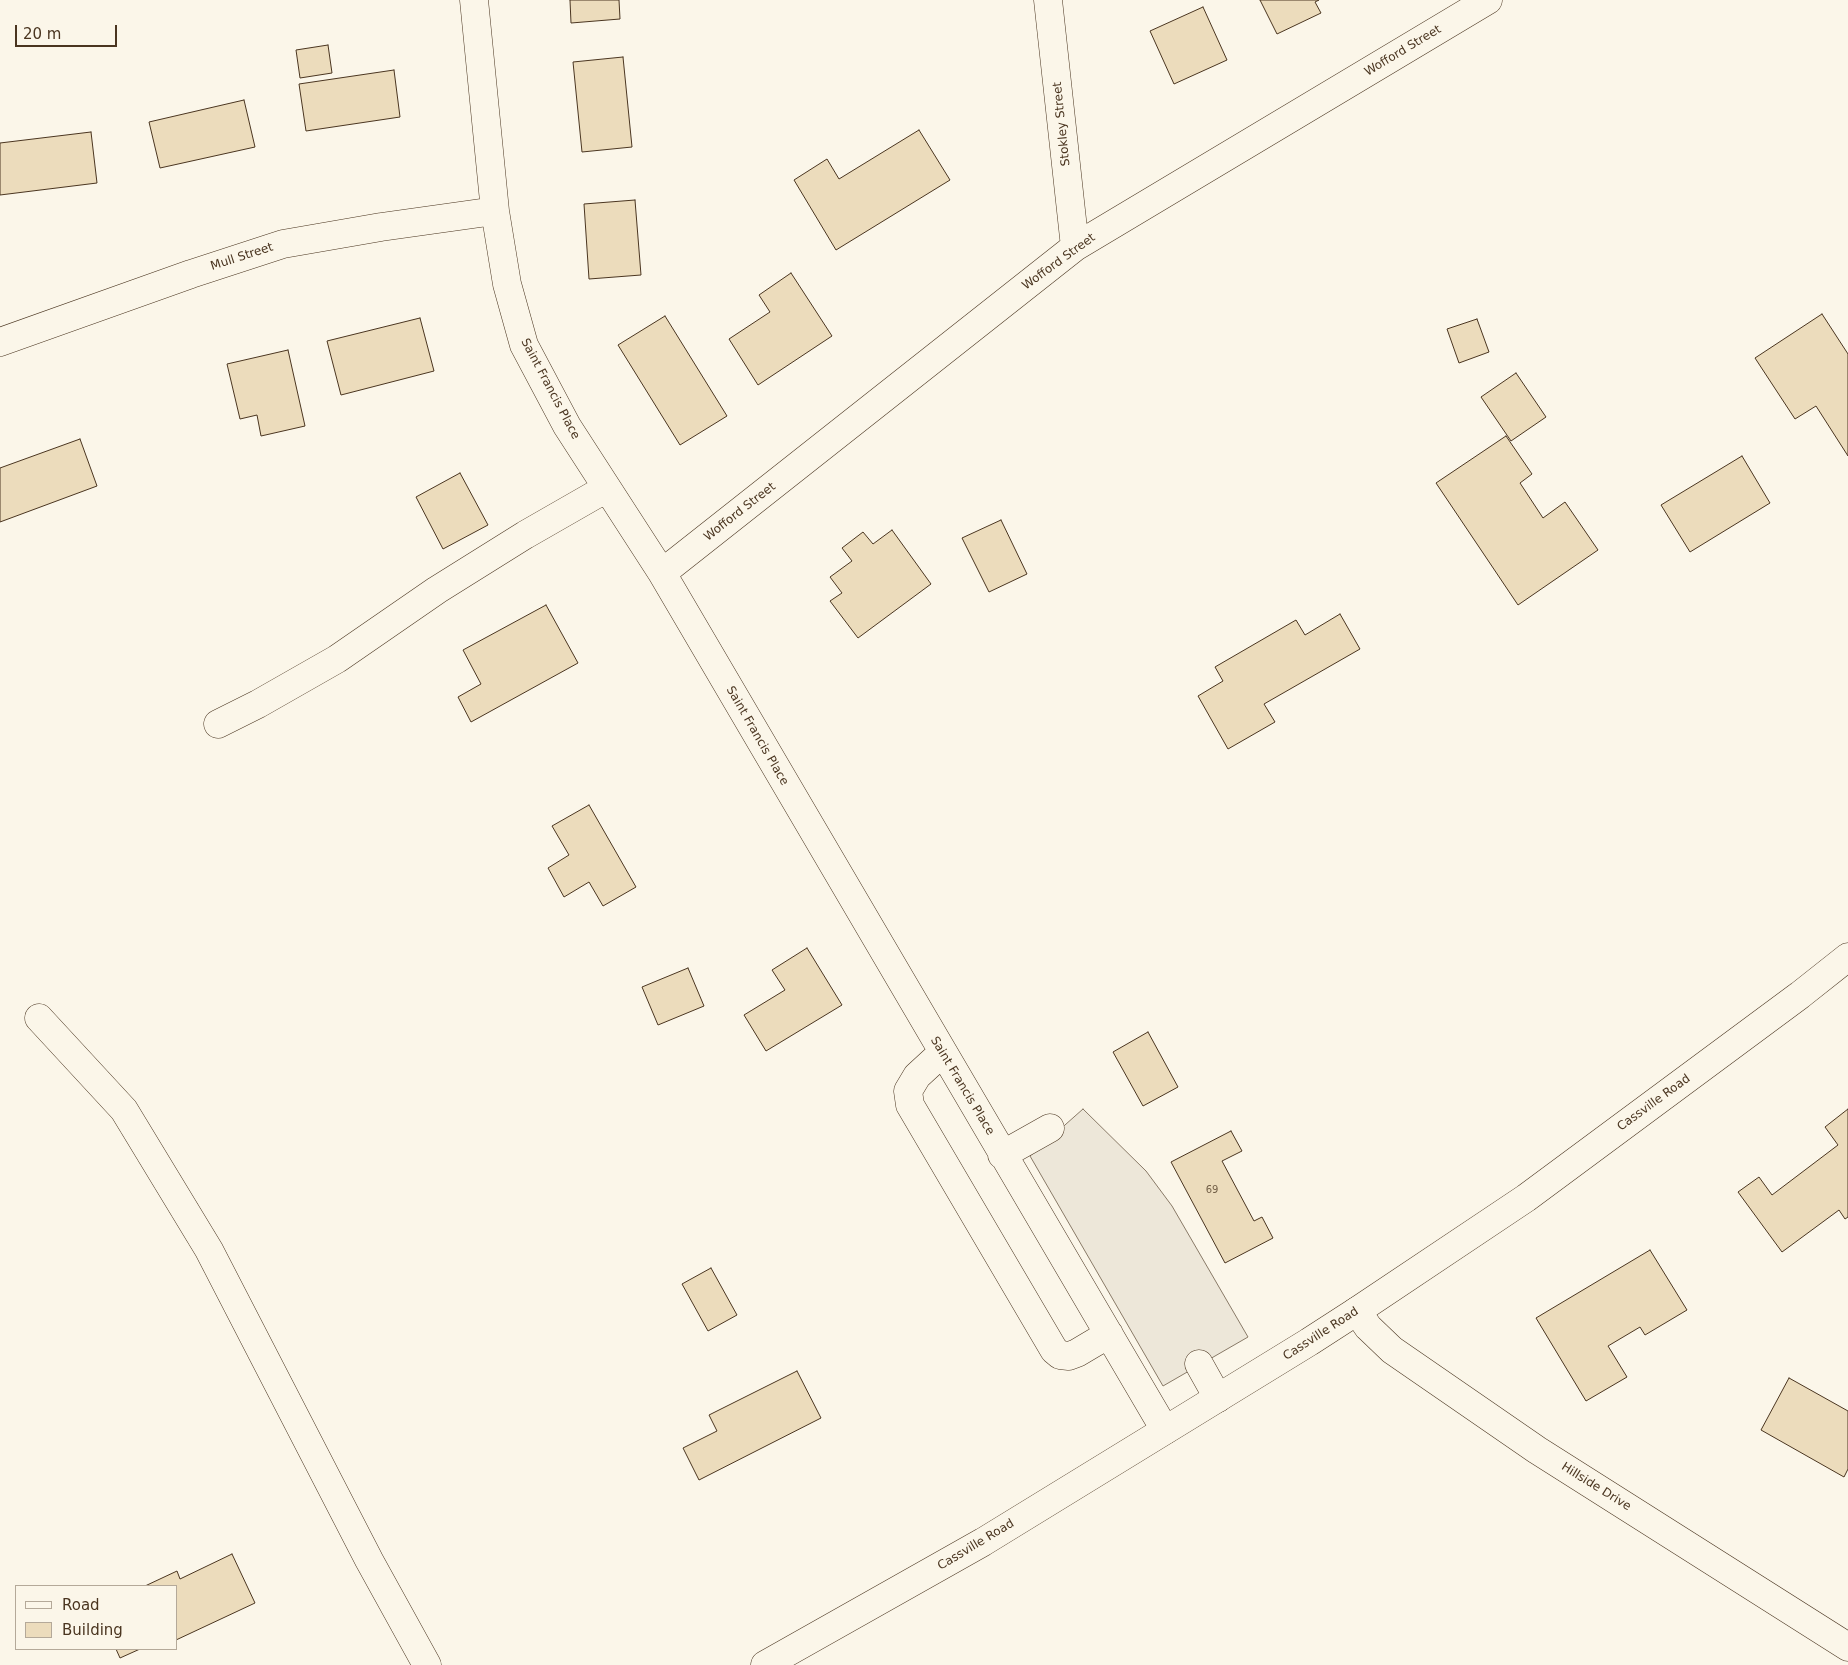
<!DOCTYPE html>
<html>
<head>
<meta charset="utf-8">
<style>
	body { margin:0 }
	#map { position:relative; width:1848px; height:1665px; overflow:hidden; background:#fbf6e9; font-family:"DejaVu Sans",sans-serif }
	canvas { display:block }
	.legend { position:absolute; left:15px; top:1585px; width:162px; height:65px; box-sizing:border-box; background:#fbf6e9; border:1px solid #b4a999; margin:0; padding:6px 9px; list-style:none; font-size:15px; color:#4a3520 }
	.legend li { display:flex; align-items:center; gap:10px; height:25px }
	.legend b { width:25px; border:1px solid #b4a999 }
	.scale { position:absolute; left:15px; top:25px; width:102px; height:22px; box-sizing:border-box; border:2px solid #4a3520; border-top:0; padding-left:6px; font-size:15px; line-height:18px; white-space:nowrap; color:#4a3520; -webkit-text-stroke:4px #fbf6e9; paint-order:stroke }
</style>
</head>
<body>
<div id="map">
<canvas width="1848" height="1665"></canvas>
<ul class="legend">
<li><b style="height:6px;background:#fbf6e9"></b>Road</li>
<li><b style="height:14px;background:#ecdcbc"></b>Building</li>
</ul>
<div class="scale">20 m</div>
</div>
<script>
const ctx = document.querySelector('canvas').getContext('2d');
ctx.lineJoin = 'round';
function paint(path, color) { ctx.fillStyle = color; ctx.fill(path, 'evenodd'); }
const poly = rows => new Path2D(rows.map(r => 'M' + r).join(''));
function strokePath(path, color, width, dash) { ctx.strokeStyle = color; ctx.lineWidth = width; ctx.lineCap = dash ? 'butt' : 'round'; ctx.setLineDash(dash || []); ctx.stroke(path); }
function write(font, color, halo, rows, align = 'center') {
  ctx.font = font + ' "DejaVu Sans",sans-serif'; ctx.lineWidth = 4; ctx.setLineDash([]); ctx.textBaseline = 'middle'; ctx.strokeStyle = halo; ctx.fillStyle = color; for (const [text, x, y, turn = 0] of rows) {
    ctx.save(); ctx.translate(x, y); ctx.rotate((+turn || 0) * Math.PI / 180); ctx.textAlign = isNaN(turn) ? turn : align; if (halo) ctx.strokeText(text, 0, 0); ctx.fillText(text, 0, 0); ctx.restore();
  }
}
const parking = poly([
	[1083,1109,1146,1171,1172,1206,1248,1337,1163,1386,1030,1156,1083,1109]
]);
paint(parking, '#ede7d9');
strokePath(parking, '#887966', 1);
const building = poly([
	[570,0,619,0,620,19,571,23,570,0],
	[1260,0,1319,0,1315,2,1321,13,1277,34,1260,0],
	[1203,7,1227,60,1174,84,1150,31,1203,7],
	[328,45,332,73,300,78,296,50,328,45],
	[623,57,632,147,582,152,573,62,623,57],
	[394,70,400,117,306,131,299,84,394,70],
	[244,100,255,147,160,168,149,122,244,100],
	[919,130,950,180,836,250,794,180,827,159,839,179,919,130],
	[91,132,97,183,0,195,0,143,91,132],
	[635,200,641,275,589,279,584,204,635,200],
	[791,273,832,336,758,385,729,339,770,312,759,295,791,273],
	[1822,314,1848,354,1848,456,1816,406,1795,419,1755,358,1822,314],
	[665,316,727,416,680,445,618,345,665,316],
	[420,318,434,371,341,395,327,341,420,318],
	[1477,319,1489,352,1459,363,1447,329,1477,319],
	[288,350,305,426,261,436,257,415,240,419,227,364,288,350],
	[1516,373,1546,417,1511,441,1481,397,1516,373],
	[1506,436,1532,474,1520,483,1543,518,1565,502,1598,550,1518,605,1436,483,1506,436],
	[80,439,97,486,0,522,0,468,80,439],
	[1742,456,1770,503,1690,552,1661,505,1742,456],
	[460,473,488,525,443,549,416,497,460,473],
	[1001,520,1027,574,989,592,962,538,1001,520],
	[892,530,931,584,858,638,830,601,842,593,830,577,852,561,842,548,863,532,873,544,892,530],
	[546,605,578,663,471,722,458,697,481,684,463,650,546,605],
	[1340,614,1360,649,1264,704,1275,722,1228,749,1198,696,1223,681,1215,667,1296,620,1305,635,1340,614],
	[589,805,636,887,603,906,589,882,564,897,548,868,569,855,552,826,589,805],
	[807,948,842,1005,766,1051,744,1015,785,990,772,970,807,948],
	[688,968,704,1006,658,1025,642,987,688,968],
	[1148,1032,1178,1087,1143,1106,1113,1052,1148,1032],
	[1848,1109,1848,1217,1845,1219,1839,1210,1782,1252,1738,1192,1759,1177,1772,1195,1838,1145,1825,1127,1848,1109],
	[1231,1131,1242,1151,1222,1161,1254,1221,1262,1217,1273,1238,1225,1263,1171,1162,1231,1131],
	[1650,1250,1687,1310,1645,1335,1640,1327,1608,1346,1627,1377,1586,1401,1536,1318,1650,1250],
	[711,1268,737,1315,708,1331,682,1284,711,1268],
	[797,1371,821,1418,699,1480,683,1448,717,1431,709,1415,797,1371],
	[1789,1378,1848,1411,1848,1469,1844,1477,1761,1430,1789,1378],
	[232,1554,255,1603,176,1640,176,1586,145,1586,177,1571,180,1579,232,1554],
	[116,1649,140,1649,120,1658,116,1649]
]);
paint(building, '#ecdcbc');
strokePath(building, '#4a3520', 1);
const minor = poly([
	[474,0,495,211,507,284,524,345,567,426,662,573,1165,1430],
	[1048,0,1075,247],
	[0,342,191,274,283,244,381,227,495,211],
	[662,573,1075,247,1488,0],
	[218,724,258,704,337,659,437,590,525,535,607,488],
	[39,1018,124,1110,209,1250,369,1560,427,1665],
	[942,1053,917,1076,908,1091,910,1105,1054,1350,1060,1355,1069,1356,1077,1353,1109,1334],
	[1002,1155,1050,1128],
	[1357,1311,1368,1327,1392,1350,1537,1450,1848,1647],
	[1199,1364,1218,1398]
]);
const major = poly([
	[765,1665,983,1542,1309,1342,1357,1311,1526,1198,1800,995,1848,957]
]);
strokePath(minor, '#4a3520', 29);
strokePath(major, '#4a3520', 29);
strokePath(minor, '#fbf6e9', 28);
strokePath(major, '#fbf6e9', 28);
write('10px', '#725f47', null, [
	["69",1212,1190]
]);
write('12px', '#4a3520', '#fbf6e9', [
	["Wofford Street",1403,51,-31],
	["Stokley Street",1062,124,-96],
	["Mull Street",242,257,-18],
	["Wofford Street",1059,262,-36],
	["Saint Francis Place",550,389,62],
	["Wofford Street",740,512,-38],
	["Saint Francis Place",757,736,60],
	["Saint Francis Place",962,1086,59],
	["Cassville Road",1654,1103,-36],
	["Cassville Road",1321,1334,-33],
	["Hillside Drive",1596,1487,32],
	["Cassville Road",976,1545,-31]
]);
</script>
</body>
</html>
